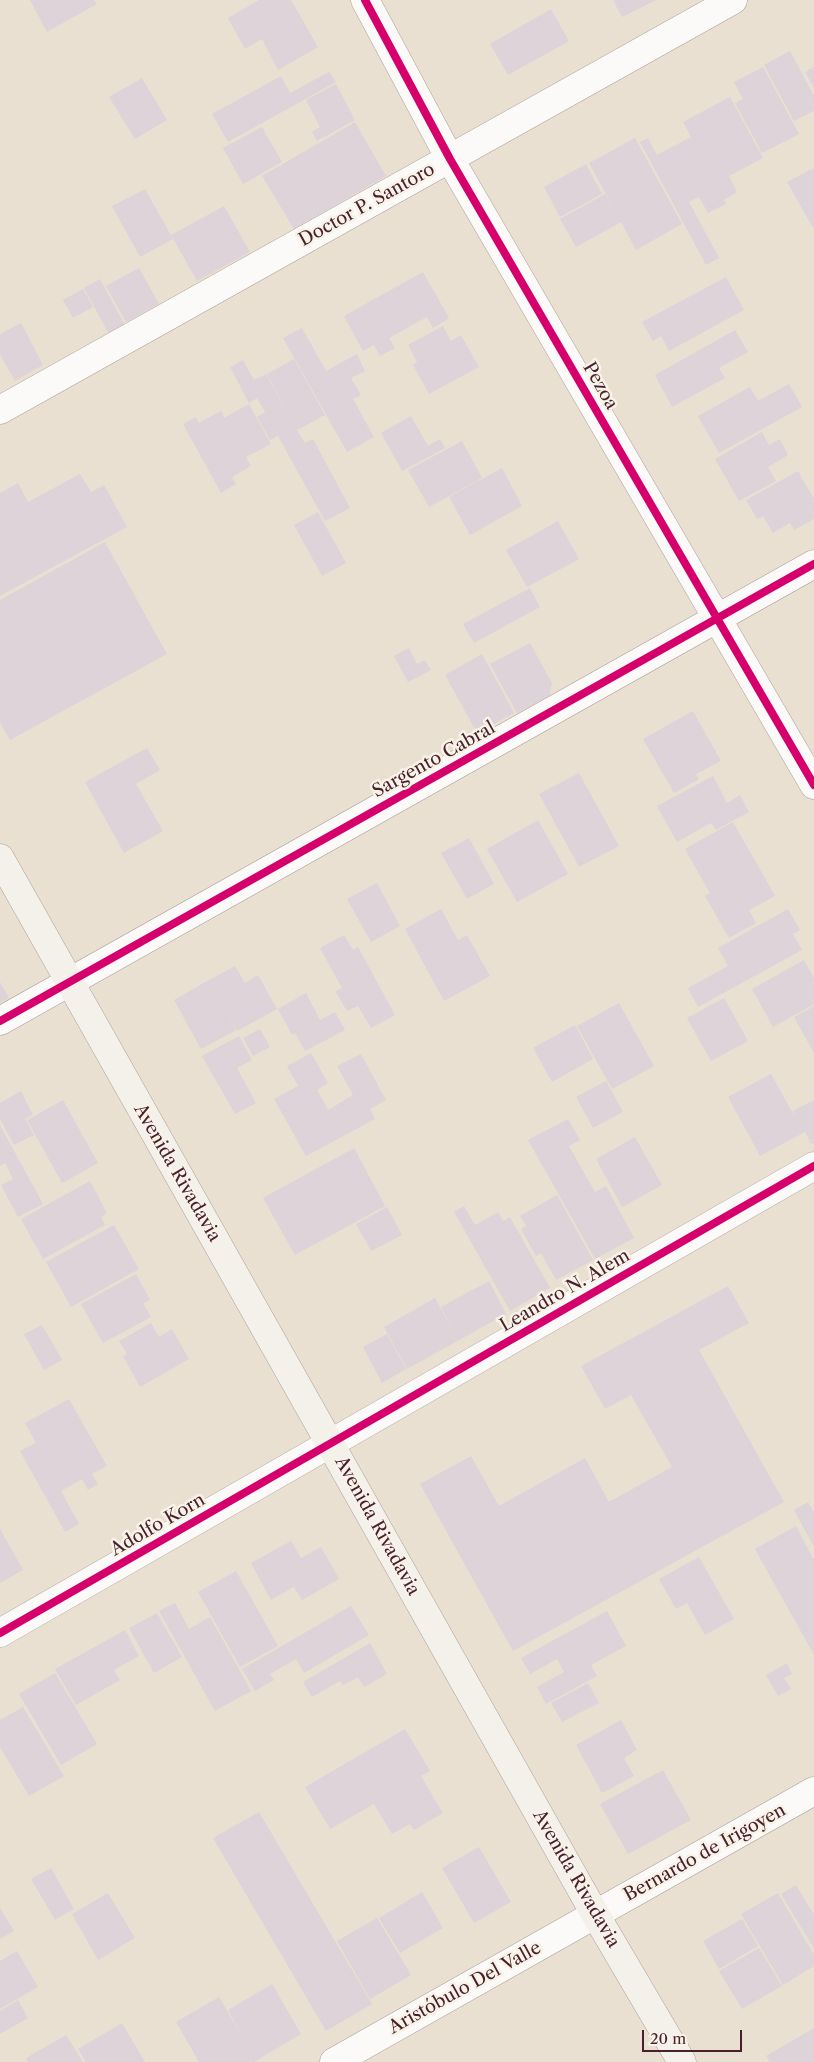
<!DOCTYPE html>
<html>
<head>
<meta charset="utf-8">
<style>
	body { margin:0 }
	#map { position:relative; width:814px; height:2062px; overflow:hidden; background:#e9e0d2; font-family:"Libre Caslon Text",serif }
	canvas { display:block }
	.scale { position:absolute; left:642px; top:2030px; width:100px; height:22px; box-sizing:border-box; border:2px solid #4a1f2b; border-top:0; padding-left:6px; font-size:15px; line-height:18px; white-space:nowrap; color:#4a1f2b; -webkit-text-stroke:4px #f7f3e8; paint-order:stroke }
</style>
</head>
<body>
<div id="map">
<canvas width="814" height="2062"></canvas>
<div class="scale">20 m</div>
</div>
<script>
const ctx = document.querySelector('canvas').getContext('2d');
ctx.lineJoin = 'round';
function paint(path, color) { ctx.fillStyle = color; ctx.fill(path, 'evenodd'); }
const poly = rows => new Path2D(rows.map(r => 'M' + r).join(''));
function strokePath(path, color, width, dash) { ctx.strokeStyle = color; ctx.lineWidth = width; ctx.lineCap = dash ? 'butt' : 'round'; ctx.setLineDash(dash || []); ctx.stroke(path); }
function write(font, color, halo, rows, align = 'center') {
  ctx.font = font + ' "Libre Caslon Text",serif'; ctx.lineWidth = 5; ctx.setLineDash([]); ctx.textBaseline = 'middle'; ctx.strokeStyle = halo; ctx.fillStyle = color; for (const [text, x, y, turn = 0] of rows) {
    ctx.save(); ctx.translate(x, y); ctx.rotate((+turn || 0) * Math.PI / 180); ctx.textAlign = isNaN(turn) ? turn : align; if (halo) ctx.strokeText(text, 0, 0); ctx.fillText(text, 0, 0); ctx.restore();
  }
}
paint(poly([
	[30,0,94,0,97,4,47,32],
	[259,0,291,0,318,47,278,70,262,39,245,49,228,18],
	[613,0,656,0,622,17],
	[551,9,569,41,508,75,490,44],
	[790,51,814,96,814,111,794,121,764,65],
	[763,67,799,134,762,153,735,103,743,99,734,82],
	[814,67,814,88,805,72],
	[329,72,336,82,228,142,212,114,281,76,290,93],
	[142,78,167,120,135,139,109,97],
	[336,84,355,120,317,141,312,132,320,127,306,100],
	[730,97,763,158,729,176,737,192,724,200,726,204,708,213,699,197,689,202,719,258,706,265,640,142,648,138,657,155,691,137,683,122],
	[355,122,386,176,294,229,262,176],
	[262,127,282,162,243,184,223,148],
	[635,138,682,224,636,250,621,222,576,247,560,219,605,194,615,211,589,163],
	[586,164,602,194,560,217,544,187],
	[814,168,814,228,813,228,787,182],
	[145,189,173,239,140,257,112,206],
	[224,206,250,252,197,281,171,235],
	[139,268,159,304,126,322,106,286],
	[423,272,449,318,433,328,427,317,389,338,395,348,380,356,374,345,363,351,344,316],
	[726,277,744,310,669,351,661,336,653,341,642,322],
	[100,279,126,327,110,336,84,288],
	[83,289,93,307,73,318,63,300],
	[21,323,43,365,15,381,0,354,0,334],
	[443,326,451,341,461,335,479,367,429,394,413,365,417,362,408,345],
	[302,328,326,371,357,354,365,371,351,378,361,395,353,399,374,437,347,452,283,338],
	[735,330,748,352,719,368,725,378,672,407,655,375],
	[294,359,325,415,297,430,305,443,313,439,350,508,325,521,278,436,270,440,257,417,265,412,257,398,249,403,230,367,243,360,254,380,266,374,295,426,267,374],
	[789,384,802,407,719,453,698,416,750,387,758,401],
	[249,404,271,444,246,457,251,466,232,477,236,484,221,493,183,424,196,417,199,423,221,411,224,418],
	[411,416,428,446,440,439,445,448,402,471,381,433],
	[762,432,769,445,780,439,788,455,768,467,776,481,739,501,715,459],
	[462,441,482,478,429,507,408,470],
	[502,468,522,506,470,535,449,497],
	[798,471,814,499,814,519,794,530,790,523,773,533,763,516,757,519,746,500],
	[80,474,91,492,104,485,127,527,0,596,0,493,18,483,28,502],
	[318,512,346,563,322,576,294,525],
	[558,521,579,559,527,587,506,550],
	[105,542,167,654,10,740,0,722,0,600],
	[530,588,540,607,474,643,463,624],
	[530,643,552,683,549,696,517,713,490,664],
	[409,648,417,664,425,660,431,670,408,682,394,656],
	[482,654,514,713,477,733,445,675],
	[693,711,721,761,696,774,699,779,674,793,643,739],
	[147,748,160,770,136,784,163,831,124,853,85,782],
	[579,773,619,846,579,867,539,794],
	[713,776,727,803,740,795,749,812,716,830,711,823,677,842,657,806],
	[538,820,568,874,517,902,487,849],
	[733,822,775,896,749,910,756,923,729,938,705,896,710,893,685,849],
	[469,838,494,884,467,899,441,853],
	[377,883,400,926,371,942,347,899],
	[441,909,458,940,467,935,490,976,444,1001,405,929],
	[788,909,800,930,793,934,802,950,698,1007,688,988,728,966,718,948],
	[344,935,353,950,358,947,395,1015,371,1028,358,1006,347,1011,335,991,342,988,320,948],
	[804,960,814,978,814,1004,773,1027,752,989],
	[235,966,245,983,258,975,277,1009,237,1031,209,980],
	[209,980,236,1030,201,1049,174,1000],
	[0,982,9,998,0,1003],
	[306,993,320,1020,335,1012,345,1030,305,1051,295,1033,292,1035,278,1009],
	[724,998,748,1041,711,1061,687,1018],
	[619,1003,654,1066,612,1089,577,1026],
	[814,1006,814,1053,794,1017],
	[575,1025,593,1059,552,1082,533,1048],
	[260,1029,270,1047,253,1056,243,1038],
	[239,1036,252,1060,237,1068,256,1103,235,1114,202,1056],
	[311,1053,328,1083,317,1090,328,1110,353,1095,337,1066,361,1054,386,1100,370,1109,375,1119,306,1156,274,1099,298,1086,287,1066],
	[771,1074,795,1117,793,1111,814,1100,814,1143,811,1144,805,1132,760,1156,728,1097],
	[606,1081,623,1112,593,1128,576,1097],
	[21,1091,33,1115,25,1119,34,1135,14,1145,0,1119,0,1103],
	[63,1100,98,1163,62,1183,27,1120],
	[568,1119,580,1140,569,1146,595,1192,606,1186,634,1238,595,1259,528,1140],
	[0,1125,43,1204,18,1217,1,1185,13,1179,5,1163,0,1166],
	[635,1137,662,1185,622,1207,596,1159],
	[354,1148,385,1206,295,1255,263,1198],
	[90,1181,107,1213,101,1217,105,1225,43,1259,21,1219],
	[557,1195,593,1260,556,1280,541,1253,536,1256,521,1229,526,1226,520,1216],
	[464,1206,475,1225,498,1212,503,1221,510,1217,550,1288,510,1311,454,1212],
	[387,1207,402,1235,371,1251,356,1224],
	[114,1225,139,1269,71,1307,46,1262],
	[136,1274,150,1300,143,1303,151,1317,103,1343,81,1304],
	[489,1281,506,1314,407,1369,384,1327,435,1298,455,1335,441,1307],
	[728,1286,749,1323,699,1350,784,1502,513,1651,420,1484,471,1456,499,1506,585,1458,609,1502,672,1467,631,1395,605,1409,581,1366],
	[151,1323,159,1337,172,1329,189,1359,140,1387,123,1356,127,1354,119,1341],
	[42,1325,62,1360,44,1370,24,1334],
	[387,1334,406,1369,382,1383,363,1347],
	[69,1399,107,1466,92,1474,98,1484,88,1490,82,1479,61,1491,79,1524,65,1532,20,1451,36,1443,25,1423],
	[808,1502,814,1512,814,1547,794,1510],
	[796,1526,814,1560,814,1655,755,1549],
	[0,1529,23,1570,0,1583],
	[291,1541,301,1558,321,1547,339,1579,302,1600,294,1587,271,1600,251,1563],
	[699,1557,734,1619,705,1635,687,1603,676,1609,659,1579],
	[236,1571,278,1646,240,1667,198,1592],
	[175,1603,189,1629,210,1617,251,1691,215,1711,159,1611],
	[351,1606,369,1635,304,1673,296,1659,270,1674,274,1680,255,1691,242,1669],
	[607,1611,626,1646,591,1665,597,1676,546,1704,537,1687,564,1672,557,1659,530,1674,521,1658],
	[157,1613,182,1657,154,1673,129,1628],
	[125,1630,139,1656,114,1670,120,1680,76,1705,55,1669],
	[370,1643,387,1674,364,1687,358,1677,343,1685,340,1681,312,1697,303,1682],
	[787,1663,792,1674,784,1678,791,1689,778,1696,766,1675],
	[55,1673,97,1744,61,1765,19,1694],
	[588,1683,599,1703,562,1722,551,1703],
	[23,1707,64,1776,29,1796,0,1747,0,1720],
	[621,1720,637,1750,624,1758,634,1776,602,1793,576,1745],
	[405,1729,430,1771,421,1776,443,1813,414,1830,410,1824,392,1834,374,1804,330,1829,305,1787],
	[663,1770,691,1820,628,1854,600,1804],
	[259,1812,372,2004,326,2031,213,1838],
	[479,1847,511,1902,474,1923,442,1868],
	[51,1868,74,1909,55,1920,31,1879],
	[796,1885,814,1915,814,1949,781,1894],
	[422,1892,443,1928,400,1953,379,1918],
	[108,1893,135,1938,98,1960,72,1914],
	[778,1893,814,1955,814,1966,783,1985,741,1914],
	[0,1908,14,1931,0,1939],
	[377,1918,411,1975,370,1999,337,1941],
	[742,1919,758,1946,719,1969,703,1941],
	[759,1948,782,1986,742,2009,719,1971],
	[17,1951,38,1987,0,2009,0,1961],
	[272,1984,301,2034,254,2062,199,2062,176,2022,219,1997,244,2040,228,2010],
	[18,2000,28,2018,0,2034,0,2011],
	[122,2023,145,2062,86,2062,78,2049],
	[814,2028,814,2062,770,2062,766,2056],
	[66,2035,83,2062,28,2062,26,2058]
]), '#ddd3d9');
const street = poly([
	[365,0,450,159,814,785],
	[0,410,733,0],
	[0,1021,814,564],
	[0,1633,814,1166],
	[334,2062,814,1791]
]);
const secondary = poly([
	[0,858,595,1914,682,2062]
]);
strokePath(street, '#aca19a', 29);
strokePath(secondary, '#aca19a', 29);
strokePath(street, '#fcfaf8', 28);
strokePath(secondary, '#f4f0ea', 28);
strokePath(poly([
	[365,0,450,159,814,785],
	[0,1021,814,564],
	[0,1633,814,1166]
]), '#d6006c', 8);
write('18px', '#4a1f2b', '#f7f3e8', [
	["Doctor P. Santoro",367,205,-29],
	["Pezoa",600,386,60],
	["Sargento Cabral",434,760,-29],
	["Avenida Rivadavia",177,1173,60],
	["Leandro N. Alem",565,1291,-30],
	["Adolfo Korn",158,1525,-30],
	["Avenida Rivadavia",377,1526,61],
	["Bernardo de Irigoyen",705,1853,-29],
	["Avenida Rivadavia",576,1879,60],
	["Aristóbulo Del Valle",465,1988,-29]
]);
</script>
</body>
</html>
